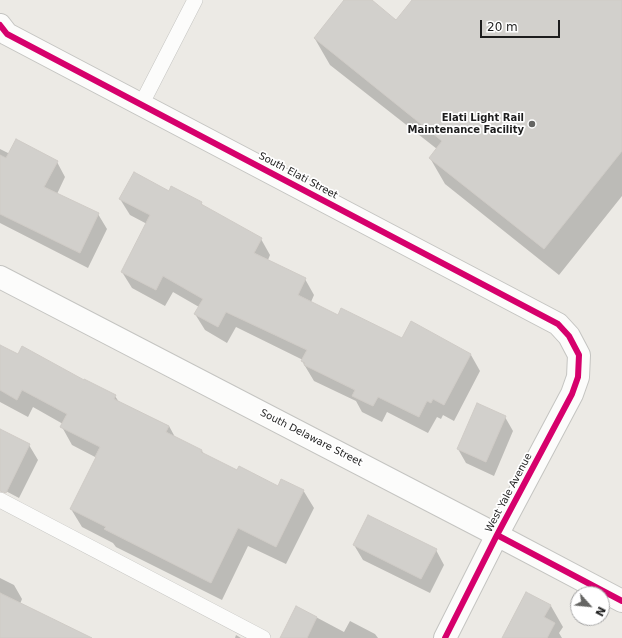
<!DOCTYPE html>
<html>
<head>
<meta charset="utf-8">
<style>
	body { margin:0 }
	#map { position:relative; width:622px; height:638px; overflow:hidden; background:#eceae5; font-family:"DejaVu Sans",sans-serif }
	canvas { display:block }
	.north { position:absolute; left:570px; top:586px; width:40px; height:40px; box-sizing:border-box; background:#fff; border:1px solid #a5a5a5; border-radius:50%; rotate:117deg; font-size:11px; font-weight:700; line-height:16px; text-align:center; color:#1d1d1d }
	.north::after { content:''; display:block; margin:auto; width:14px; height:18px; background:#656563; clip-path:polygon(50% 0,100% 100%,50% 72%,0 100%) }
	.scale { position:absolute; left:480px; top:20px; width:80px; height:18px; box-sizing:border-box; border:2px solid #1d1d1d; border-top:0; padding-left:5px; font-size:12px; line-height:14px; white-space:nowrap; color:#1d1d1d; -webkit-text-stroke:3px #fff; paint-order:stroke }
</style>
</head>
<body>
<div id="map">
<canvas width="622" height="638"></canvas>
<div class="north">N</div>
<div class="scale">20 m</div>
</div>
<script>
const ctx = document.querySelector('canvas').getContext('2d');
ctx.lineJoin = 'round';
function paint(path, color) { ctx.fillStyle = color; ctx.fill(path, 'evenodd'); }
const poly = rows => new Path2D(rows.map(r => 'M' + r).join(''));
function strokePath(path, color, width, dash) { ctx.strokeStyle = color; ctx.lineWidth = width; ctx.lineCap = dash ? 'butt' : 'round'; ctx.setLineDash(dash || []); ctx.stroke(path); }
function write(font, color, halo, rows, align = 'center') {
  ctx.font = font + ' "DejaVu Sans",sans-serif'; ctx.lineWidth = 3.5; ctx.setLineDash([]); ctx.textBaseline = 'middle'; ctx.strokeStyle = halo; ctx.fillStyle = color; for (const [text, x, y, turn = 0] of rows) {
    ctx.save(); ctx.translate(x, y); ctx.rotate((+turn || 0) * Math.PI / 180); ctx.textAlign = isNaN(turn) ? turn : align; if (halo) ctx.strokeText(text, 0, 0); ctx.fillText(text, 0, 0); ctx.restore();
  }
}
paint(poly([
	[346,0,370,0,396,21,413,0,622,0,622,196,559,275,445,184,430,158,437,149,330,65,315,39],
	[0,149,10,154,57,162,65,177,57,194,98,214,107,229,88,268,0,223],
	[169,192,201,202,203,207,261,239,270,255,268,260,305,279,314,295,311,302,339,316,402,339,412,323,471,355,480,371,454,421,443,415,441,419,437,417,428,433,387,412,382,422,362,412,356,401,314,381,302,361,303,360,236,327,227,343,205,330,195,314,199,307,173,292,165,306,132,288,122,272,147,224,130,215,120,199],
	[0,346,18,355,115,396,119,402,169,426,175,437,202,451,204,454,238,472,278,487,303,490,314,508,286,564,248,546,222,600,116,547,113,543,82,527,71,509,97,458,72,445,62,427,63,424,33,407,28,417,0,402],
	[505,417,513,431,494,476,466,463,458,449],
	[5,433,29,445,38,460,19,498,0,488,0,443],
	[354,545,436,550,444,565,430,593,363,560],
	[0,578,14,585,22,599,20,604,74,638,0,638],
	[526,593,551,606,563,627,559,633,562,638,503,638],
	[297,607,344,632,350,621,375,634,378,638,281,638],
	[236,635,241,638,235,638]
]), '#0003');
const building = poly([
	[344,0,372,0,396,20,412,0,622,0,622,151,544,249,429,158,442,141,314,38,344,0],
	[16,139,58,161,44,187,99,213,80,253,0,214,0,155,6,158,16,139],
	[134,172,169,191,171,186,202,202,201,204,262,238,254,253,306,278,298,295,338,315,341,308,402,338,411,321,471,354,444,405,433,399,431,403,427,401,419,417,378,397,373,406,352,396,355,390,304,365,305,363,301,361,307,350,226,312,218,327,194,314,203,299,163,276,156,290,121,272,150,215,119,199,134,172],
	[0,345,18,354,22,346,84,380,84,379,116,395,114,399,169,426,166,432,202,450,201,452,237,470,239,466,278,486,281,479,304,490,276,547,238,528,211,583,104,529,106,527,70,509,96,457,95,457,100,447,60,427,67,414,22,390,17,400,0,390,0,345],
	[477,403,506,416,486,462,457,449,477,403],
	[0,429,30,444,6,493,0,491,0,429],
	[368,515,437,549,421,579,353,545,368,515],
	[526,592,551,605,544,617,555,623,547,638,502,638,526,592],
	[0,593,92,638,0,638,0,593],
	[296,606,317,617,307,638,280,638,296,606]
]);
paint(building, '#d2d0cc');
strokePath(building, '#cfcbc6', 1);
const lane = poly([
	[141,105,195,0],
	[0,500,263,638]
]);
const street = poly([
	[0,25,7,34,558,324,569,336,579,355,578,377,572,394,497,535,445,638],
	[0,277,497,535,622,601]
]);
strokePath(lane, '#c4c4c1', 16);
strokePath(street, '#c4c4c1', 24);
strokePath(lane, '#fcfcfb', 15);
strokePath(street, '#fcfcfb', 22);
strokePath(poly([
	[0,25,7,34,558,324,569,336,579,355,578,377,572,394,497,535,445,638],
	[497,535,622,601]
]), '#d6006c', 6);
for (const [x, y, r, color] of [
	[532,124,4,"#656563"]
]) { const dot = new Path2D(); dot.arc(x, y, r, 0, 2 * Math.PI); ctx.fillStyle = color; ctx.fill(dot); strokePath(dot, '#fff', 1.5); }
write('bold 10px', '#1d1d1d', '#fff', [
	["Elati Light Rail",524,118],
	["Maintenance Facility",524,130]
], 'right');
write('10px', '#1d1d1d', '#fff', [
	["South Elati Street",298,176,28],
	["South Delaware Street",311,438,27],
	["West Yale Avenue",509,493,-62]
]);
</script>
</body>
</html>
